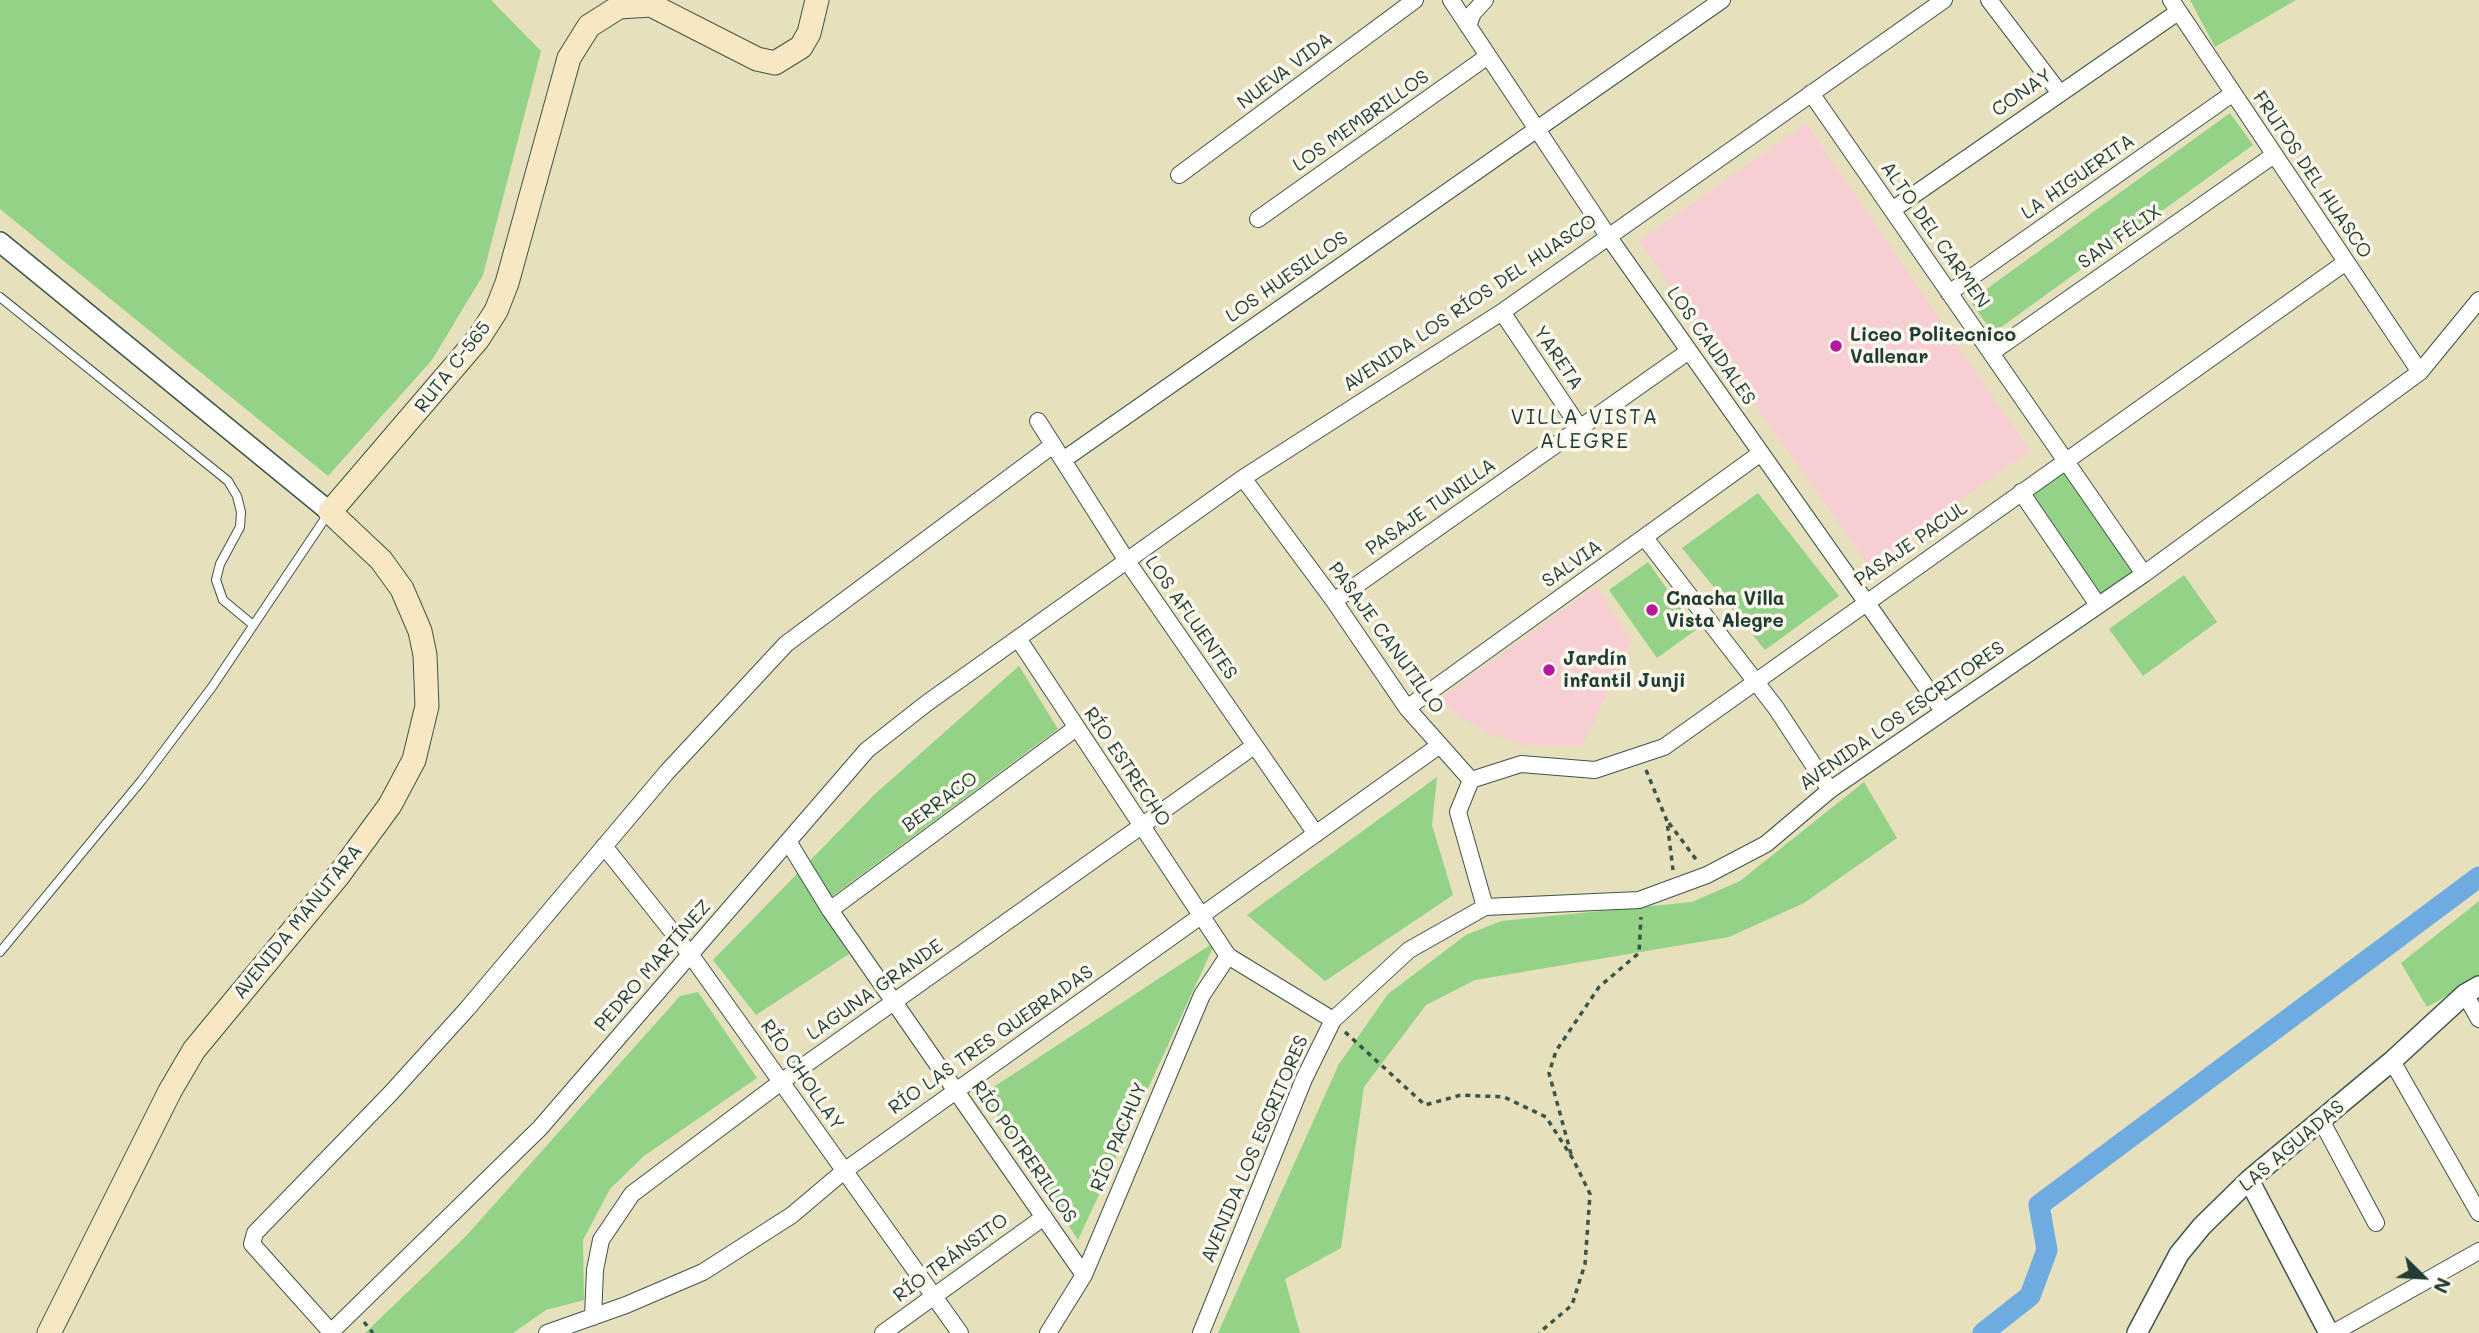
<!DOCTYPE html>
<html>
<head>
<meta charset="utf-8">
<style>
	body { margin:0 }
	#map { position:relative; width:2479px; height:1333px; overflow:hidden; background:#e6e0bd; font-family:Mali,sans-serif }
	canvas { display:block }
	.north { position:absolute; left:2388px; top:1242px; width:70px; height:70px; -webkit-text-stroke:5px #fbf7ec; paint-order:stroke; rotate:114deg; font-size:19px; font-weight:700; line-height:28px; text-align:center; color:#1f3d34 }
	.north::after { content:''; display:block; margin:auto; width:24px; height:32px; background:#1f3d34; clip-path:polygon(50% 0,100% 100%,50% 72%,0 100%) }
</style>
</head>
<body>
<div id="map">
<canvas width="2479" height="1333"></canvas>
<div class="north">N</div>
</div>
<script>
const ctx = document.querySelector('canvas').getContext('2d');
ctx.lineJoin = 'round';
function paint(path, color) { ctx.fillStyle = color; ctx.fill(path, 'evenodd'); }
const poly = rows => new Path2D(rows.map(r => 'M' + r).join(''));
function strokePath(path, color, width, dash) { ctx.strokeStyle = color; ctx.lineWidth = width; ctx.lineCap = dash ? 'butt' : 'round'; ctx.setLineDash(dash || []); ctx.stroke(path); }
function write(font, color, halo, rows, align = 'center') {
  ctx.font = font + ' Mali,sans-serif'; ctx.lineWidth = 7; ctx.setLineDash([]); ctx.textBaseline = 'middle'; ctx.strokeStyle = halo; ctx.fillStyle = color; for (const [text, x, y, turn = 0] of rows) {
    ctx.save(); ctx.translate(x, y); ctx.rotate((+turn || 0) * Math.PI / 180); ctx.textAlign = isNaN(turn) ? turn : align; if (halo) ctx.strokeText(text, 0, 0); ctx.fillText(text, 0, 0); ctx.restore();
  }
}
paint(poly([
	[1806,123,2030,451,1869,566,1639,241],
	[1596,586,1632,641,1582,746,1523,745,1486,732,1459,717,1439,699]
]), '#f7cfd3');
paint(poly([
	[0,0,491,0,541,51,483,275,432,360,328,476,0,209],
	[2190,0,2296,0,2215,47],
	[2230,113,2253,145,1993,333,1970,301],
	[2065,462,2143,574,2098,603,2023,492],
	[1758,493,1839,596,1765,650,1682,548],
	[1648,562,1696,630,1657,658,1609,590],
	[2184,575,2217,622,2143,676,2109,629],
	[1019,666,1058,729,819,906,849,954,756,1015,713,960,875,794],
	[1437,777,1432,825,1453,895,1325,981,1247,915],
	[1864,782,1897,838,1804,903,1729,937,1475,980,1426,1005,1364,1087,1341,1248,1285,1279,1300,1333,1218,1333,1339,1064,1388,994,1466,935,1501,921,1692,902,1740,881],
	[2479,901,2479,978,2427,1007,2401,963],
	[1216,941,1078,1240,983,1094],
	[698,992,757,1078,644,1156,610,1189,583,1240,584,1300,546,1310,513,1333,365,1333,467,1235,680,996]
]), '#94d287');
strokePath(poly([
	[1983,1333,2030,1296,2047,1250,2039,1205,2479,877]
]), '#6dabe0', 21);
const service = poly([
	[0,297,228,481,237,496,241,512,240,527,220,564,216,580,223,600,252,624],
	[0,952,142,780,212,687,328,514]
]);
const minor = poly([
	[1451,0,1608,236,1943,711],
	[1989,0,2059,92],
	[2171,0,2420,372],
	[1468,26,1473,13,1485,0],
	[1811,93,2144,574],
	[1179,175,1415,0],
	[1892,210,2178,12],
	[1258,219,1488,56],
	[1949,293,2232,94],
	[1502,312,1580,428],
	[1991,353,2274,155],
	[1038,421,1127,561,1316,834],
	[1063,460,1722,0],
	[1243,478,1334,601,1407,708,1471,780,1458,812,1485,907],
	[2021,492,2098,605],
	[1645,538,1776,708,1830,790],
	[1334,601,1689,351],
	[1019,640,1228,956,1333,1020],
	[1407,708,1761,453],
	[1471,780,1521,764,1595,770,1664,747,2346,262],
	[789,843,830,910,1084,1275],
	[604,846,690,954,960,1333],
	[830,910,1076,728],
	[2465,994,2479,1019],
	[2392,1061,2479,1213],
	[2322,1122,2376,1223],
	[593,1317,595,1270,601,1240,632,1194,781,1082,1254,746],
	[331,1332,252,1244,255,1233,390,1094,467,1009,667,772,786,644,1053,445],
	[330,1333,540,1128,867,750,927,703,1243,478,1502,312,1944,0],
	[547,1333,626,1305,703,1272,792,1215,844,1171,1440,745],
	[883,1333,1044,1217],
	[1048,1333,1084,1275,1202,995,1228,956],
	[1201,1333,1304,1079,1333,1020,1409,950,1485,907,1639,900,1707,875,1766,844,1830,790,2144,574,2420,372,2479,300],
	[2333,1333,2479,1251]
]);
const tertiary = poly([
	[0,242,330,512],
	[2249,1180,2329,1333],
	[2137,1333,2179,1254,2202,1226,2249,1180,2392,1061,2465,994,2479,986]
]);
const secondary = poly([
	[49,1333,170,1091,194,1050,338,876,390,805,414,760,427,706,425,655,420,631,402,589,381,560,330,512,478,339,496,311,507,283,569,58,589,26,619,7,651,5,757,59,775,63,801,47,809,33,817,0]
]);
strokePath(service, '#3d5549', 10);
strokePath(minor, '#3d5549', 18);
strokePath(tertiary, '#3d5549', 22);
strokePath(secondary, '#3d5549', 25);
strokePath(poly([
	[1646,770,1667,821,1673,870],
	[1669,823,1698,862],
	[1345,1032,1425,1105,1461,1095,1504,1097,1546,1117,1573,1159,1590,1194,1585,1264,1572,1305,1539,1333],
	[1571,1154,1549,1073,1556,1051,1599,987,1639,953,1641,917],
	[364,1322,373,1333]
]), '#3d5549', 3.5, [5, 5]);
strokePath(service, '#fff', 8);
strokePath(minor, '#fff', 16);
strokePath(tertiary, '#fff', 19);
strokePath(secondary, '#f7e8c3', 23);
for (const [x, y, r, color] of [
	[1836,346,7,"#b5179e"],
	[1652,610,7,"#b5179e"],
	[1549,670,7,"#b5179e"]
]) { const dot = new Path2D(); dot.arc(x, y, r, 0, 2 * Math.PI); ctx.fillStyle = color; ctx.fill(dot); strokePath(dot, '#fbf7ec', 2.5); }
write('19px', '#1f3d34', '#fbf7ec', [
	["NUEVA VIDA",1285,71,-37],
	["CONAY",2022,93,-35],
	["LOS MEMBRILLOS",1361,121,-35],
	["FRUTOS DEL HUASCO",2312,175,56],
	["LA HIGUERITA",2078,177,-35],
	["ALTO DEL CARMEN",1935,235,55],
	["SAN FÉLIX",2120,237,-35],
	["LOS HUESILLOS",1287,277,-35],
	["AVENIDA LOS RÍOS DEL HUASCO",1470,303,-34],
	["LOS CAUDALES",1711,346,55],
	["YARETA",1558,358,56],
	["RUTA C-565",453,367,-52],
	["PASAJE TUNILLA",1431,507,-35],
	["PASAJE PACUL",1911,544,-35],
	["SALVIA",1572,564,-35],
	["LOS AFLUENTES",1191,618,55],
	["PASAJE CANUTILLO",1386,638,54],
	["AVENIDA LOS ESCRITORES",1902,716,-35],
	["RÍO ESTRECHO",1127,767,56],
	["BERRACO",940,802,-36],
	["AVENIDA MANUTARA",298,922,-51],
	["PEDRO MARTÍNEZ",653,966,-49],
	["LAGUNA GRANDE",875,990,-35],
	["RÍO LAS TRES QUEBRADAS",991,1040,-35],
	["RÍO CHOLLAY",802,1075,55],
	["RÍO PACHUY",1119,1137,-67],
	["LAS AGUADAS",2292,1146,-40],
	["AVENIDA LOS ESCRITORES",1255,1149,-67],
	["RÍO POTRERILLOS",1024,1152,55],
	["RÍO TRÁNSITO",951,1258,-36]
]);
write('bold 19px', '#1f3d34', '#fbf7ec', [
	["Liceo Politecnico",1850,335],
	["Vallenar",1850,357],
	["Cnacha Villa",1666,599],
	["Vista Alegre",1666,621],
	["Jardín",1563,659],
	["infantil Junji",1563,681]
], 'left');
ctx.letterSpacing = '2px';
write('21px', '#1f3d34', '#fbf7ec', [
	["VILLA VISTA",1585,418],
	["ALEGRE",1585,442]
]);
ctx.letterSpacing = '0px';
</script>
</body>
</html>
